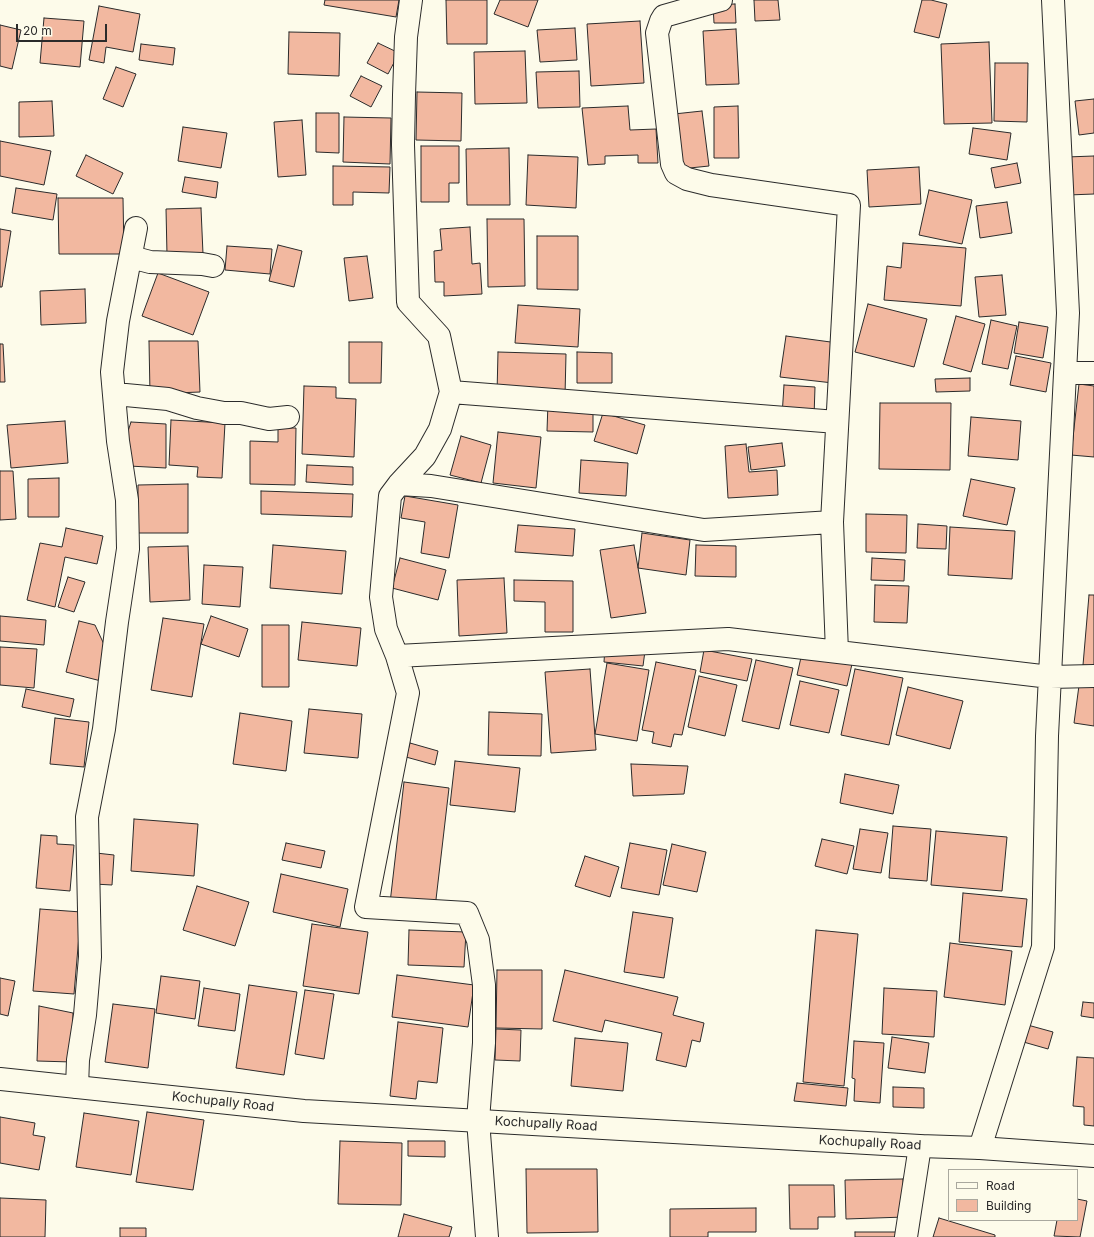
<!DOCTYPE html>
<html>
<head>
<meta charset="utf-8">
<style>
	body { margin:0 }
	#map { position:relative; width:1094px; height:1237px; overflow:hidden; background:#fdfbea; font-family:Inter,sans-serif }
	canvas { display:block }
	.legend { position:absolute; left:948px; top:1169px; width:130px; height:52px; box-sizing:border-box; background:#fdfbea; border:1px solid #a9a89e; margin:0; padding:5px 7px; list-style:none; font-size:12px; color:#2b2b2b }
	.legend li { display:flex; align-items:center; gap:8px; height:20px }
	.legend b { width:20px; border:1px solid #a9a89e }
	.scale { position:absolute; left:16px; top:24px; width:91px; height:18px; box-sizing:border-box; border:2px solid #2b2b2b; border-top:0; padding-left:5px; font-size:12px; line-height:14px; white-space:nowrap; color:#2b2b2b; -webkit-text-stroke:3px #fdfbea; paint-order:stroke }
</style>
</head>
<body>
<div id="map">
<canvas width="1094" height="1237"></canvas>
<ul class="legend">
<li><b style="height:5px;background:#fdfbea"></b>Road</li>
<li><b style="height:11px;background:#f2b8a0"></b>Building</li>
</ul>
<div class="scale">20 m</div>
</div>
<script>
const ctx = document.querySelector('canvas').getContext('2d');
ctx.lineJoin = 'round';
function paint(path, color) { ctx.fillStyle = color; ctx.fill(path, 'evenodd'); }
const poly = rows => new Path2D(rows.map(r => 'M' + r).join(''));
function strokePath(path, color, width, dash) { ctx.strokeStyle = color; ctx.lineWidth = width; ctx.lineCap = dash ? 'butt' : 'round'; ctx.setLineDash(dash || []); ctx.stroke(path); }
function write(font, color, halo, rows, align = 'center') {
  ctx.font = font + ' Inter,sans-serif'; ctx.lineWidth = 3; ctx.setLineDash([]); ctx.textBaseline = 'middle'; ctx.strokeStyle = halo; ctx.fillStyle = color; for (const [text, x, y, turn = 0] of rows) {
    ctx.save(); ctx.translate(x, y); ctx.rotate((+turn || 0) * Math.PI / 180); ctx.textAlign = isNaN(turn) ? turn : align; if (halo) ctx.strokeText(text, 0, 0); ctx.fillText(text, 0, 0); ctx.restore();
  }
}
const building = poly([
	[325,0,399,0,396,17,324,5,325,0],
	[446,0,487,0,487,44,447,44,446,0],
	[500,0,538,0,528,27,494,14,500,0],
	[754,0,778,0,780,20,755,21,754,0],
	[922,0,931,0,947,4,939,38,914,32,922,0],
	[735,4,736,23,714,23,713,5,735,4],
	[99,6,140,14,133,52,106,47,104,63,89,60,99,6],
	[44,18,84,21,80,67,40,63,44,18],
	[640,21,644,83,591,86,587,24,640,21],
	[0,25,21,30,12,69,0,66,0,25],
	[575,28,577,60,540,62,537,30,575,28],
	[736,29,739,84,706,85,703,31,736,29],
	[289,32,340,33,339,76,288,74,289,32],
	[989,42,992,123,944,124,941,44,989,42],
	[378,43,399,53,388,74,367,63,378,43],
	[141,44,175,48,173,65,139,60,141,44],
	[525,51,527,103,475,104,474,52,525,51],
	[995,63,1028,63,1027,122,994,121,995,63],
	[116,67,136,74,123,107,103,99,116,67],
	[579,71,580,107,538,108,536,72,579,71],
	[361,76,382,86,371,107,350,96,361,76],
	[417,92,462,93,461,141,416,140,417,92],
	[1094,99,1094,133,1079,135,1075,101,1094,99],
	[52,101,54,136,19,137,19,102,52,101],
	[628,106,630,130,656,129,658,163,638,163,638,155,605,156,605,164,588,165,582,108,628,106],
	[738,106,739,158,714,158,714,107,738,106],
	[702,111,709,166,680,169,674,114,702,111],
	[316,113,339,113,339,153,316,152,316,113],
	[344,117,391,118,390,164,343,162,344,117],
	[302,120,306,175,278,177,274,122,302,120],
	[183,127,227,133,221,168,178,161,183,127],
	[973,128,1011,133,1007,160,969,154,973,128],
	[0,141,51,151,44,185,0,176,0,141],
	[421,146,459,146,459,183,449,183,449,202,421,202,421,146],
	[509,148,510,205,467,205,466,149,509,148],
	[86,155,123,173,113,194,76,176,86,155],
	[528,155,578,157,576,208,526,205,528,155],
	[1094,156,1094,194,1068,195,1066,157,1094,156],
	[1017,163,1021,183,995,188,991,168,1017,163],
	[333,166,390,167,389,193,353,192,353,205,333,205,333,166],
	[919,167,921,204,869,207,867,170,919,167],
	[185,177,218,182,216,198,182,192,185,177],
	[16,188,57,194,53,220,12,213,16,188],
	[929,190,972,200,962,244,919,235,929,190],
	[58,198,123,198,124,254,59,254,58,198],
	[1007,202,1012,233,980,238,976,206,1007,202],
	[201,208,203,254,167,255,166,209,201,208],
	[487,219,524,219,525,286,488,287,487,219],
	[470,227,472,264,480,263,482,294,444,296,444,282,435,282,434,251,442,250,440,229,470,227],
	[0,229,11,231,2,287,0,287,0,229],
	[537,236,578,236,578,290,537,289,537,236],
	[903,243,966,248,961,306,884,300,887,266,901,268,903,243],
	[278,245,302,251,294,287,269,281,278,245],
	[227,246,272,249,270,274,225,270,227,246],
	[367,256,373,298,349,301,344,258,367,256],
	[158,273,209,292,193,335,142,316,158,273],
	[1002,275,1006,315,979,317,975,277,1002,275],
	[85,289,86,323,41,325,40,291,85,289],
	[868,304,927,319,914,367,855,352,868,304],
	[518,305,580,309,578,347,515,343,518,305],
	[956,316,985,324,971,372,943,364,956,316],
	[991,320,1017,326,1008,369,982,364,991,320],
	[1019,322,1048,327,1043,358,1014,353,1019,322],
	[786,336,838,343,833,383,780,377,786,336],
	[149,341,198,341,200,392,150,394,149,341],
	[349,342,382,342,381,383,349,383,349,342],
	[0,344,3,344,5,382,0,382,0,344],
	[498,352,566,354,565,396,497,394,498,352],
	[577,352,612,353,612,383,577,383,577,352],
	[1016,356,1051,363,1046,392,1010,385,1016,356],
	[970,378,970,391,936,392,935,379,970,378],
	[1079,384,1094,386,1094,457,1071,455,1079,384],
	[784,385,815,387,814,417,782,416,784,385],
	[304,386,336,387,336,398,356,399,354,457,302,454,304,386],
	[548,403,593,404,593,432,547,431,548,403],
	[880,403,951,403,950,470,879,469,880,403],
	[603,413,645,425,637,454,594,441,603,413],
	[971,417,1021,421,1018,460,968,456,971,417],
	[171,420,225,423,222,478,197,477,198,467,169,465,171,420],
	[65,421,68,463,11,468,7,425,65,421],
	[131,422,166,424,166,468,129,466,124,444,131,422],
	[278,428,296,428,295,485,250,484,250,441,278,442,278,428],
	[498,432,541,437,536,488,493,483,498,432],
	[461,436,491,445,481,483,450,475,461,436],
	[782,443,785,466,751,470,748,447,782,443],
	[746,444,749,472,777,470,778,495,728,498,725,446,746,444],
	[581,460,628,463,626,496,579,493,581,460],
	[307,465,353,467,353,485,306,482,307,465],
	[0,471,13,471,16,519,0,520,0,471],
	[59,478,59,517,28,517,28,479,59,478],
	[971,479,1015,488,1007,525,963,516,971,479],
	[188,484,188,533,138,533,138,485,188,484],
	[261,491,353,494,352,517,261,514,261,491],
	[405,496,458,505,449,558,421,553,425,522,401,518,405,496],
	[866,514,907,515,906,553,866,552,866,514],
	[918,524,947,526,946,549,917,548,918,524],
	[518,525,575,529,573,556,515,552,518,525],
	[950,527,1015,531,1012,579,948,575,950,527],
	[66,528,103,536,97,564,65,557,55,607,27,600,40,543,62,547,66,528],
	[642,533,690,540,686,575,638,568,642,533],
	[273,545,346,551,342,594,270,588,273,545],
	[634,545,646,613,611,618,600,550,634,545],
	[696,545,736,546,736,577,695,576,696,545],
	[188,546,190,600,150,602,148,547,188,546],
	[400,558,446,570,438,600,392,588,400,558],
	[872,558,905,560,904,581,871,580,872,558],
	[204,565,243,567,240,607,202,604,204,565],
	[68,577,85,582,74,612,58,607,68,577],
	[504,578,507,633,459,636,457,580,504,578],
	[514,580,573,581,573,632,545,632,545,602,514,601,514,580],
	[875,585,909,586,907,623,874,622,875,585],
	[1089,595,1094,595,1094,666,1083,665,1089,595],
	[0,616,46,620,44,645,0,641,0,616],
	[211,616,248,629,239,657,201,644,211,616],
	[163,618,204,624,192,697,151,690,163,618],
	[79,621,95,625,108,653,101,681,66,672,79,621],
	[302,622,361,628,357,666,298,660,302,622],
	[262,625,289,625,289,687,262,687,262,625],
	[0,647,37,649,34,688,0,685,0,647],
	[605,647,645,651,643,666,604,662,605,647],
	[704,650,752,659,747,681,700,672,704,650],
	[802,653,852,664,847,686,797,675,802,653],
	[756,660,793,668,779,729,742,721,756,660],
	[656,662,696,670,682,735,674,734,671,747,652,743,654,732,642,730,656,662],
	[607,663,649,670,637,741,595,734,607,663],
	[590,669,596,750,551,753,545,672,590,669],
	[855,669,903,678,889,745,841,735,855,669],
	[699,676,737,685,725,736,688,727,699,676],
	[1080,678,1094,680,1094,726,1074,723,1080,678],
	[800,681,839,690,829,733,790,725,800,681],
	[908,687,963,701,950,749,896,735,908,687],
	[26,689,74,699,70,717,22,707,26,689],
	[309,709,362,714,358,758,304,753,309,709],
	[489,712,542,714,541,756,488,755,489,712],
	[240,713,292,721,286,771,233,764,240,713],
	[55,718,89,722,84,767,50,764,55,718],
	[410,743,438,751,435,765,406,757,410,743],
	[455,761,520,768,515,812,450,805,455,761],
	[631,764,688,766,684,794,633,796,631,764],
	[845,774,899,785,893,814,840,803,845,774],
	[404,782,449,788,435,908,390,903,404,782],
	[134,819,198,824,194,876,131,871,134,819],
	[893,826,931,829,927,881,889,878,893,826],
	[860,829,888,833,881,873,853,869,860,829],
	[936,831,1007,837,1002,891,931,885,936,831],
	[41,835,57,836,57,844,74,845,70,891,36,888,41,835],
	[822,839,854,846,847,874,815,866,822,839],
	[286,843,325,851,321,868,282,860,286,843],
	[630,843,667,850,659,895,621,888,630,843],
	[672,844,706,852,697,892,663,885,672,844],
	[96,853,114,855,112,885,94,884,96,853],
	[585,856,619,867,610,897,575,886,585,856],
	[281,874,348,889,340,927,273,912,281,874],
	[197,886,249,902,235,946,183,930,197,886],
	[963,893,1027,899,1022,947,959,942,963,893],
	[40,909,81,912,74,994,33,991,40,909],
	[633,912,673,918,664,978,624,972,633,912],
	[312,924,368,932,359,994,303,986,312,924],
	[409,930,466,932,464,967,408,965,409,930],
	[816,930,858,934,844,1086,803,1082,816,930],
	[950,943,1012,951,1005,1005,944,997,950,943],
	[497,970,542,970,542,1029,496,1028,497,970],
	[565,970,678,997,673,1015,704,1023,700,1042,692,1040,686,1067,656,1060,662,1033,605,1020,602,1032,553,1021,565,970],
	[397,975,474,985,468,1027,392,1017,397,975],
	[161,976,200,981,195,1019,156,1013,161,976],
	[0,978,15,981,8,1016,0,1014,0,978],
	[249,985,297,992,284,1075,236,1068,249,985],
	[204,988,240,994,235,1031,198,1026,204,988],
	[884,988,937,991,934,1037,882,1034,884,988],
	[305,990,334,994,324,1059,295,1054,305,990],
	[1083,1002,1094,1003,1094,1018,1081,1016,1083,1002],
	[113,1004,155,1009,148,1068,105,1062,113,1004],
	[39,1006,73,1013,72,1062,37,1061,39,1006],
	[398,1022,443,1028,437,1083,418,1081,416,1099,390,1096,398,1022],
	[1024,1024,1053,1032,1048,1049,1020,1041,1024,1024],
	[496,1029,521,1030,520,1061,495,1060,496,1029],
	[892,1037,929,1043,925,1073,888,1068,892,1037],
	[575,1038,628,1043,623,1091,571,1086,575,1038],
	[854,1041,884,1043,880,1103,854,1101,855,1079,852,1078,854,1041],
	[1077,1057,1094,1058,1094,1126,1084,1125,1084,1107,1073,1106,1077,1057],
	[797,1083,848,1088,846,1106,794,1101,797,1083],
	[893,1087,924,1088,924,1108,893,1107,893,1087],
	[147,1112,204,1120,193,1190,136,1182,147,1112],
	[84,1113,139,1121,131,1175,76,1167,84,1113],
	[0,1117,35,1123,33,1135,45,1137,39,1170,0,1163,0,1117],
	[340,1141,402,1143,401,1205,338,1204,340,1141],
	[408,1141,445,1141,445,1157,408,1156,408,1141],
	[526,1169,597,1169,598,1232,527,1233,526,1169],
	[903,1179,905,1217,846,1219,845,1180,903,1179],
	[789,1185,834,1185,835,1217,818,1217,818,1229,790,1229,789,1185],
	[0,1198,46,1200,45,1237,0,1237,0,1198],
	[1077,1199,1087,1201,1080,1237,1054,1236,1057,1220,1077,1220,1077,1199],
	[756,1208,756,1232,708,1232,708,1237,670,1237,670,1209,756,1208],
	[404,1214,452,1227,449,1237,398,1237,404,1214],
	[939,1218,995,1235,995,1237,933,1237,939,1218],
	[120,1228,146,1228,146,1237,120,1237,120,1228],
	[855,1232,896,1232,896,1237,855,1237,855,1232]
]);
paint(building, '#f2b8a0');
strokePath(building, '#2b2b2b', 1);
const street = poly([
	[411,0,406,37,404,95,403,145,408,302,439,336,451,392,440,429,425,456,399,484,390,496,381,597,386,629,397,656,408,693,366,907,467,913,478,940,484,985,484,1043,478,1120,487,1237],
	[721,0,664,16,661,21,657,33,672,164,676,173,687,179,711,185,849,205,832,522],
	[131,257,150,262,202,264,213,266],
	[1065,373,1094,373],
	[451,392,837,422],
	[115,394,168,399,197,408,224,413,241,413,269,419,288,417],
	[399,484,431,486,704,530,832,522,837,652],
	[397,656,728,639,1050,677,1094,676],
	[77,1087,78,1060,85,1015,90,957,87,817,104,729,117,622,128,549,127,500,118,441,112,372,118,321,136,228],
	[980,1148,1043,947,1047,736,1068,313,1053,0],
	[906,1237,920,1146]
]);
const secondary = poly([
	[0,1079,304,1111,920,1146,980,1148,1094,1156]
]);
strokePath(street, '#2b2b2b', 24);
strokePath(secondary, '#2b2b2b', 24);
strokePath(street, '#fdfbea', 22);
strokePath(secondary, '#fdfbea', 22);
write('13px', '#2b2b2b', '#fdfbea', [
	["Kochupally Road",223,1102,6],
	["Kochupally Road",546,1124,3],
	["Kochupally Road",870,1143,3]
]);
</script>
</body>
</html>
